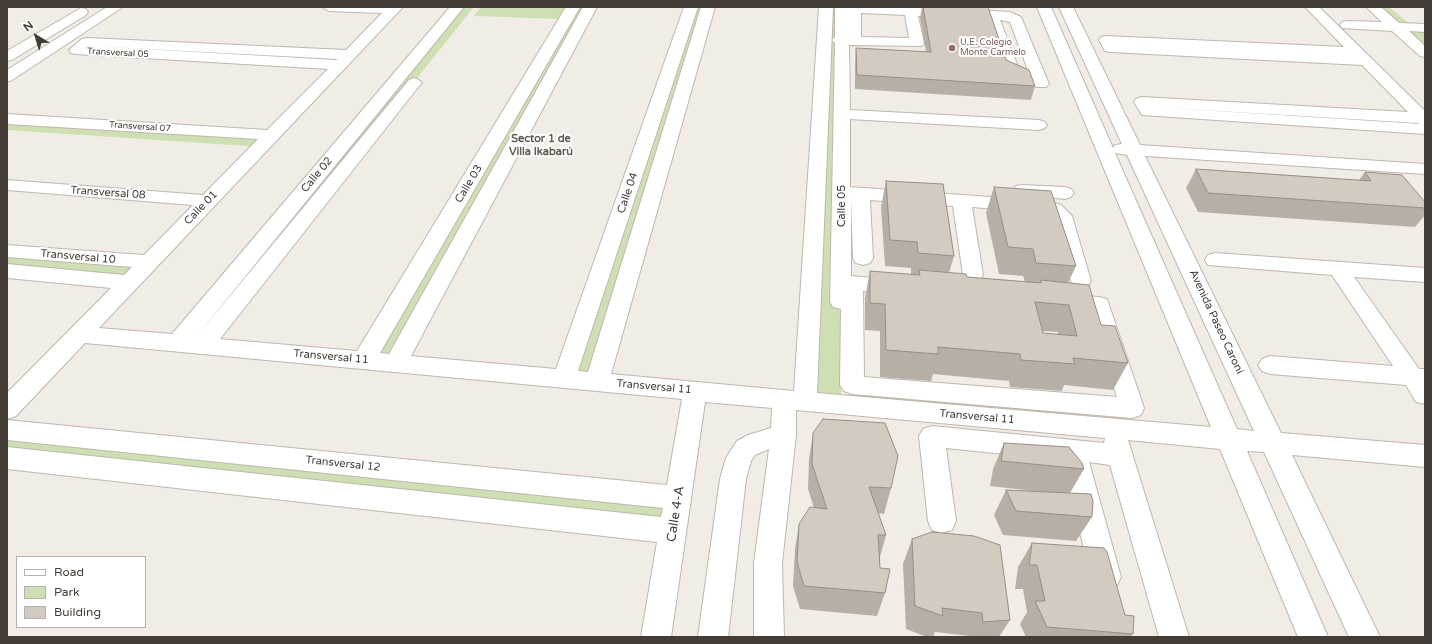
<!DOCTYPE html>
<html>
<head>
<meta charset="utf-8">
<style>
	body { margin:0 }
	#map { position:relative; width:1432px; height:644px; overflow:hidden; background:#f1ede6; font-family:"Varela Round",sans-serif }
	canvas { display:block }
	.frame { position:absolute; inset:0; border:8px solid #433d36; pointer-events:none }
	.legend { position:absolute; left:16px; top:556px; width:130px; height:72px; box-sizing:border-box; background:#fff; border:1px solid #b4b1af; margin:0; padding:5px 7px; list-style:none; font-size:12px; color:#433d36 }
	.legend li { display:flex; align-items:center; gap:8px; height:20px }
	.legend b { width:20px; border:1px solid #b4b1af }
	.north { position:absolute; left:16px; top:16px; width:40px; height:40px; -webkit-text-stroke:3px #fff; paint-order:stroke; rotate:322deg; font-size:11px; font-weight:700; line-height:16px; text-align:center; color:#433d36 }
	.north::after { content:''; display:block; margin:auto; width:14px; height:18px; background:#433d36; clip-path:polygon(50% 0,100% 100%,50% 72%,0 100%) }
</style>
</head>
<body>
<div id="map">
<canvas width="1432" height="644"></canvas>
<div class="frame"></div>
<ul class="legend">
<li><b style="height:5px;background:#fff"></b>Road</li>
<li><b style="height:11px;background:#cee0b3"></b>Park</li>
<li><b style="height:11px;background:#d4cbc0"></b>Building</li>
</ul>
<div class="north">N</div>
</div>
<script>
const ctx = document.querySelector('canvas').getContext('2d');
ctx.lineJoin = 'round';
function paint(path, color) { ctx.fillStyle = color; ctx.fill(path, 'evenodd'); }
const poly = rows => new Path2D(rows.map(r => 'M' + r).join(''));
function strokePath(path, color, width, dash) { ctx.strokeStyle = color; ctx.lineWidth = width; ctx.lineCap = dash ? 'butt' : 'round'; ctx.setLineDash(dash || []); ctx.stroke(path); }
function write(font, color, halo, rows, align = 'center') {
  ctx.font = font + ' "Varela Round",sans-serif'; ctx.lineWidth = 4; ctx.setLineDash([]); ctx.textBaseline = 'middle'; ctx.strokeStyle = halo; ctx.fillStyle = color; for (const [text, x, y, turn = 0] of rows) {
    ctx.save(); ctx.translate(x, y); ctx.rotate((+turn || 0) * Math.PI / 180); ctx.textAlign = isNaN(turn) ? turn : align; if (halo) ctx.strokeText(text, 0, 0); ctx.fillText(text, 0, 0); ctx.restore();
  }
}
paint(poly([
	[457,7,474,7,203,345,178,343],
	[481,7,567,7,560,19,474,16],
	[573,7,590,7,395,363,365,360],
	[691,7,708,7,595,382,565,379],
	[826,7,842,7,841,405,805,401],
	[1373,7,1389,7,1413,27,1425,28,1425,53],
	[7,119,272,135,260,147,247,146,7,130],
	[7,251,149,263,129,283,7,271],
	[7,430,680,499,674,531,7,458]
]), '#cee0b3');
const minor = poly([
	[107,7,123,7,12,80,7,82,7,70,107,7],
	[322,7,403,7,99,328,172,334,450,7,464,7,196,337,409,80,414,78,419,80,422,83,419,86,220,339,357,351,566,7,580,7,380,353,389,354,583,7,597,7,411,356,556,369,684,7,698,7,578,371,588,372,701,7,715,7,611,374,794,391,819,7,833,7,817,393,1211,427,1037,7,1051,7,1113,148,1115,145,1122,144,1059,7,1073,7,1140,145,1425,164,1425,174,1145,156,1281,433,1425,445,1425,467,1292,455,1380,637,1349,637,1264,452,1247,451,1328,637,1298,637,1220,449,1128,440,1189,637,1159,637,1110,465,1089,462,1121,577,1116,587,1106,591,1096,587,1091,577,1062,460,946,448,956,521,952,530,942,533,932,530,928,521,919,436,923,429,932,426,1104,443,1105,438,796,410,796,435,782,563,784,637,754,637,754,563,769,449,755,455,751,461,746,479,728,637,698,637,720,479,726,458,737,441,748,435,771,428,772,408,705,402,671,637,641,637,657,542,7,469,7,447,661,517,663,508,7,440,7,420,667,485,682,399,85,343,16,416,7,419,7,393,111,288,7,278,7,264,124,275,132,267,7,257,7,245,144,255,193,205,7,190,7,180,203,195,258,139,7,124,7,114,267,130,328,69,76,54,71,53,69,50,82,39,87,38,346,50,382,13,329,11,322,7],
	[90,46,338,59,336,60,90,46],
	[1115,153,1127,155,1254,431,1237,429,1115,153],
	[835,7,898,7,992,11,1010,12,1021,17,1049,84,1046,87,1036,87,1032,81,1023,81,1006,72,987,19,918,16,924,43,922,46,849,45,850,110,1039,120,1045,122,1047,125,1045,128,1039,130,850,119,850,187,1047,201,1061,205,1072,216,1091,281,1088,286,1081,288,1074,286,1071,281,1053,218,1046,213,972,207,983,275,980,280,973,282,966,280,963,275,953,206,870,200,873,258,870,263,863,265,856,263,853,258,851,198,851,276,1099,297,1107,299,1144,408,1141,415,1132,418,852,394,844,391,840,385,841,309,833,307,830,302,835,43,832,40,835,37,835,7],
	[861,13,905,15,909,38,861,37,861,13],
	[1000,20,1010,22,1029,73,1018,67,1000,20],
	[863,291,1090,311,1117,397,864,377,863,291],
	[1305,7,1319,7,1425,111,1425,134,1142,115,1134,102,1136,99,1142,97,1408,112,1362,65,1110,52,1105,51,1099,40,1101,37,1106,36,1344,47,1305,7],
	[1153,107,1418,123,1420,124,1153,107],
	[1366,7,1381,7,1399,23,1425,24,1425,32,1409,31,1425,46,1425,57,1420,56,1392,31,1342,28,1340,25,1342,22,1347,21,1382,22,1366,7],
	[81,8,86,9,88,12,86,15,12,60,7,61,7,51,81,8],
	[1022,185,1065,187,1071,189,1074,193,1071,197,1065,199,1016,194,1013,190,1016,186,1022,185],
	[1215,253,1425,268,1425,282,1354,277,1419,369,1425,369,1425,404,1416,402,1406,385,1270,374,1262,371,1258,365,1262,359,1270,356,1393,366,1332,275,1208,265,1205,260,1208,255,1215,253]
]);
strokePath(minor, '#beb7ad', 2);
paint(minor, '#fff');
paint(poly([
	[922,7,982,7,1006,60,1035,86,1031,100,855,89,855,62,856,48,926,52,920,18],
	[1196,169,1359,180,1365,172,1425,202,1425,215,1415,227,1198,212,1186,188],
	[886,181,954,256,949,273,967,277,1025,282,1023,276,999,274,986,213,994,187,1076,266,1068,283,1101,325,1128,363,1113,390,1064,385,1062,391,1010,387,1009,381,933,374,931,381,880,377,880,331,865,330,865,298,870,271,911,275,911,268,885,266,881,207],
	[1042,331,1058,332,1058,335,1043,333],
	[813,433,891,488,884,514,878,513,886,535,880,557,880,568,885,593,877,616,800,609,793,586,795,549,799,524,814,508,808,489,809,459],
	[1004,443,1084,469,1070,493,1092,517,1076,541,1003,535,994,515,1006,490,1034,491,990,486,993,469],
	[912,539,1010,620,999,637,970,637,970,636,935,632,933,637,927,637,906,629,903,564],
	[1032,543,1125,615,1133,634,1130,637,1026,637,1020,624,1027,612,1023,589,1015,589,1018,567]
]), '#b6afa5');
const building = poly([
	[923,7,988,7,1006,60,1029,70,1035,86,857,75,856,48,931,52,923,7],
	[1196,169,1371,181,1365,172,1402,175,1425,202,1425,208,1208,193,1196,169],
	[886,181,943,184,954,256,918,253,917,242,890,240,886,181],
	[994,187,1051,191,1076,266,1036,263,1033,249,1008,247,994,187],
	[919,270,966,274,967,277,1041,283,1041,280,1089,285,1101,325,1115,326,1128,363,1073,358,1075,364,1021,360,1020,354,938,347,938,354,886,350,885,304,870,303,870,271,920,275,919,270],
	[1035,302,1069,305,1077,336,1043,333,1035,302],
	[823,419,885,423,898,456,891,488,869,487,886,535,878,535,880,568,890,569,885,593,804,586,797,562,799,524,810,507,827,509,812,464,813,433,823,419],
	[1004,443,1069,447,1082,463,1084,469,1001,461,1004,443],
	[1006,490,1091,494,1093,502,1092,517,1016,511,1006,490],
	[932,532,974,536,1000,545,1010,620,983,622,982,613,942,608,943,616,915,606,912,539,932,532],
	[1032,543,1104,548,1107,552,1125,615,1134,616,1133,634,1047,627,1035,601,1045,601,1037,565,1029,565,1032,543]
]);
paint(building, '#d4cbc0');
strokePath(building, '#948e86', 1);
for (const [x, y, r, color] of [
	[952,48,4,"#8d6e63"]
]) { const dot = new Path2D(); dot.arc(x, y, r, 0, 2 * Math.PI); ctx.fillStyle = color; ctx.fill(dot); strokePath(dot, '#fff', 1.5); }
write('9px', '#785e54', '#fff', [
	["U.E. Colegio",960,43],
	["Monte Carmelo",960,53]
], 'left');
write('9px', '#433d36', '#fff', [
	["Transversal 05",118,53,3],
	["Transversal 07",140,127,4]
]);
write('bold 11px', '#645b4f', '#fff', [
	["Sector 1 de",541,139],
	["Villa Ikabarú",541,152]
]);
write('11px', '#433d36', '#fff', [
	["Calle 02",317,175,-50],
	["Calle 03",469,184,-59],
	["Transversal 08",108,193,4],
	["Calle 04",628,193,-71],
	["Calle 05",842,206,-90],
	["Calle 01",201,208,-46],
	["Transversal 10",78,257,5],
	["Avenida Paseo Caroní",1216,322,65],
	["Transversal 11",331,357,5],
	["Transversal 11",654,387,5],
	["Transversal 11",977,417,5],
	["Transversal 12",343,464,6]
]);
write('13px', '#433d36', '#fff', [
	["Calle 4-A",676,514,-81]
]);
</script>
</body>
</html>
